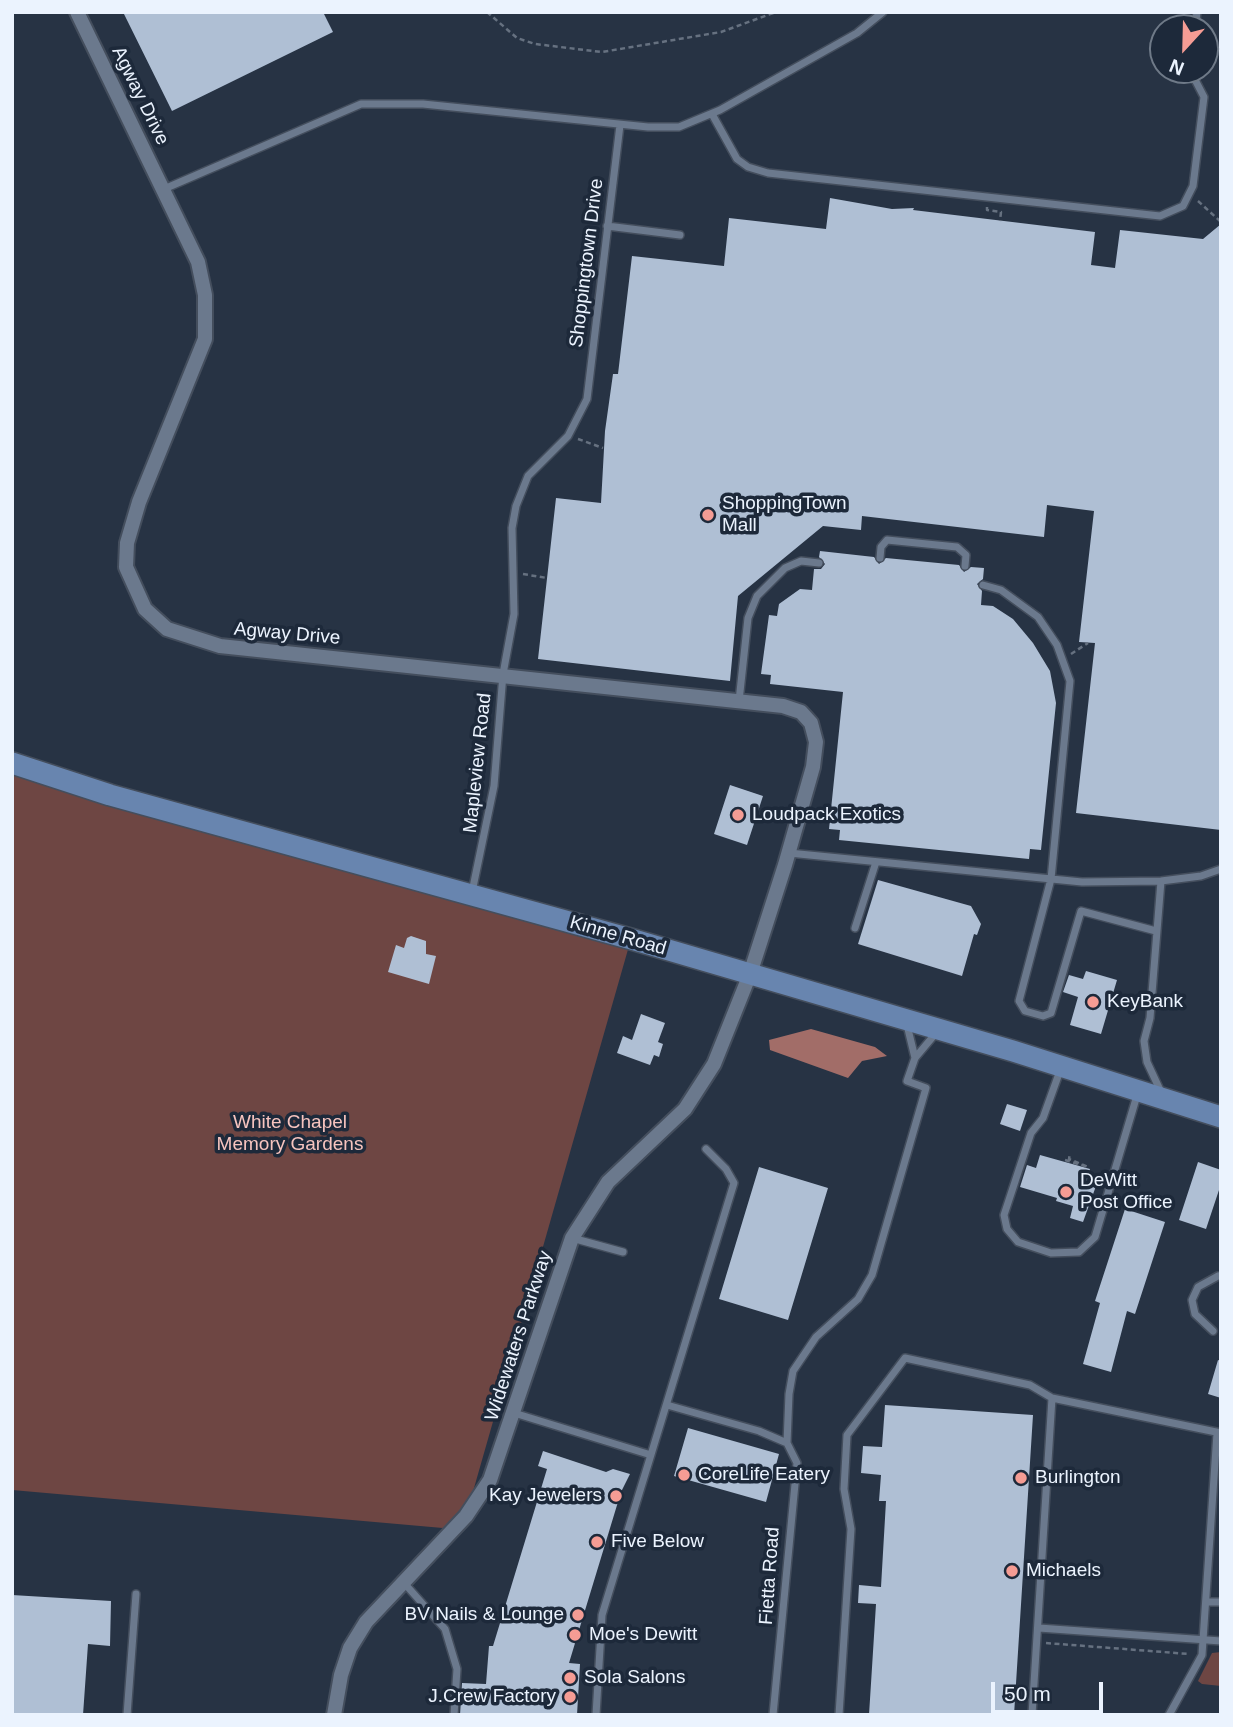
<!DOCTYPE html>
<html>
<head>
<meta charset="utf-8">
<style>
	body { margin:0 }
	#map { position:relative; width:1233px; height:1727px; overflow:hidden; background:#273344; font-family:Arial,sans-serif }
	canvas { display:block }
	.frame { position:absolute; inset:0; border:14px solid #ebf3fe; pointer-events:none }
	.north { position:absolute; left:1149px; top:14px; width:70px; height:70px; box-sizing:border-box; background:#1d293a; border:2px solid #6f7a88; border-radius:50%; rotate:202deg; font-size:19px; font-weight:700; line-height:28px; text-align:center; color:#ebf3fe }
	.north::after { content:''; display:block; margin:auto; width:24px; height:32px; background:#f59c94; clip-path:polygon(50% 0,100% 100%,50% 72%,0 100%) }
	.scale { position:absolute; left:991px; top:1682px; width:112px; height:32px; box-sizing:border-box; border:4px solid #ebf3fe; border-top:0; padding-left:9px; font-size:21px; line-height:24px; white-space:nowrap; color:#ebf3fe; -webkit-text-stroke:5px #1d293a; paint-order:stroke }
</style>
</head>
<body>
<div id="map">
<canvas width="1233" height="1727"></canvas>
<div class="frame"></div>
<div class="north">N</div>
<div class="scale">50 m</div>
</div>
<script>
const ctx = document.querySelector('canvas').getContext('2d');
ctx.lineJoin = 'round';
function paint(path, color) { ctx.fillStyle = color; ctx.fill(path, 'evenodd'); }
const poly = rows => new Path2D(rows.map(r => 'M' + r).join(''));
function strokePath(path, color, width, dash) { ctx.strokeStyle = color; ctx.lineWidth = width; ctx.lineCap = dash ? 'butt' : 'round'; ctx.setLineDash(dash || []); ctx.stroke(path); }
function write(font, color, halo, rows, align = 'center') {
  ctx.font = font + ' Arial,sans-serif'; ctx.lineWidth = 7; ctx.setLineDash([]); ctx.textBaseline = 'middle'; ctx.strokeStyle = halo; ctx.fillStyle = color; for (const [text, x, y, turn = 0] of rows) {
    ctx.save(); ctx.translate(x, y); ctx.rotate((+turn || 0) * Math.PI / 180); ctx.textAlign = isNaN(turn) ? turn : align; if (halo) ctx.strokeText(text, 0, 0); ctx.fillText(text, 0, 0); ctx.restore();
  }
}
paint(poly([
	[12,763,631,939,466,1516,454,1529,12,1490],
	[1221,1652,1221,1686,1202,1684,1198,1681,1212,1653]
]), '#6e4643');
paint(poly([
	[811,1029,875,1047,887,1056,862,1061,848,1078,770,1050,769,1040]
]), '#a26d68');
paint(poly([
	[123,12,323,12,333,32,172,111],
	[830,198,892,209,914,208,913,210,1095,232,1091,265,1115,268,1120,230,1203,239,1221,224,1221,830,1076,813,1095,643,1079,642,1094,511,1047,505,1044,537,862,516,861,530,823,526,738,596,730,681,538,659,556,498,601,503,605,431,613,374,618,374,632,256,724,266,729,218,826,229],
	[820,551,874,557,879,564,886,558,959,565,964,572,971,567,984,568,983,579,977,584,982,591,981,605,993,606,1013,619,1033,643,1050,671,1056,703,1041,850,1030,849,1029,859,839,840,840,830,829,829,843,692,770,684,771,675,761,674,769,615,777,616,779,604,800,589,812,590,814,569,821,569,825,564,819,557],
	[730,785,763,796,747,845,714,834],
	[878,880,971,906,981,924,977,935,974,934,962,976,858,944],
	[411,936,426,941,426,954,436,956,429,984,388,972,396,945,404,948,407,938],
	[1086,971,1117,980,1101,1034,1070,1025,1078,997,1063,992,1069,975,1083,979],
	[641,1014,665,1023,658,1042,663,1044,659,1057,654,1055,650,1065,617,1053,623,1036,632,1040],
	[1007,1104,1027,1110,1020,1131,1000,1124],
	[1040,1155,1090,1169,1086,1183,1096,1186,1083,1222,1070,1218,1073,1206,1056,1201,1057,1198,1020,1187,1027,1165,1036,1168],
	[1198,1162,1221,1170,1221,1184,1206,1229,1179,1220],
	[759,1167,828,1188,788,1320,719,1299],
	[1125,1209,1165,1222,1135,1314,1127,1311,1111,1372,1083,1364,1100,1303,1095,1301],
	[1218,1360,1221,1361,1221,1398,1208,1394],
	[885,1405,1033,1415,1014,1715,869,1715,876,1604,858,1603,859,1585,881,1587,886,1501,879,1501,881,1475,861,1473,863,1446,882,1447],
	[688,1428,779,1454,766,1502,674,1476],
	[543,1451,606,1472,613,1469,630,1474,621,1492,569,1663,580,1664,577,1715,460,1715,462,1683,486,1684,489,1646,493,1646,547,1469,538,1466],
	[12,1595,111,1601,110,1646,88,1644,83,1715,12,1715]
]), '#afbfd4');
const lane = poly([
	[1195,28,1197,12],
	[712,114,737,159,748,167,768,173,1160,216,1183,206,1193,186,1204,97,1190,70],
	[164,189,361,104,423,104,648,127,679,127,720,110,857,33,883,12],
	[607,226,680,235],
	[880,558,881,547,887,540,957,547,966,555,965,566],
	[983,585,1001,590,1038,617,1057,645,1070,681,1051,879,1019,1001,1025,1011,1043,1016,1051,1013,1081,911,1156,931],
	[739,701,748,618,757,596,785,568,801,561,819,563],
	[789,853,1082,882,1161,881,1201,876,1221,869],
	[1161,881,1150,1018,1144,1041,1147,1062,1161,1092],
	[472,892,494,786,503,674,514,614,512,528,516,506,528,476,568,436,587,399,620,125],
	[855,928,876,862],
	[907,1025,915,1058],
	[1061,1068,1043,1118,1031,1133,1004,1215,1007,1229,1018,1242,1051,1253,1079,1252,1095,1237,1138,1092],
	[572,1238,623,1252],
	[1213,1331,1195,1314,1192,1300,1198,1287,1218,1276],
	[667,1405,759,1431,787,1443],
	[514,1413,651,1455],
	[405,1584,445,1629,457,1669,454,1715],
	[1206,1602,1221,1602],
	[1039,1628,1221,1641],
	[127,1715,136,1594],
	[596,1715,602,1615,734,1183,726,1169,706,1149],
	[773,1715,797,1463,787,1443,789,1394,793,1371,816,1337,858,1299,872,1275,926,1088,907,1081,915,1058,936,1033],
	[839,1715,851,1529,844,1489,847,1435,905,1358,1030,1385,1052,1398,1221,1433],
	[1032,1715,1052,1398],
	[1169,1715,1202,1655,1217,1433]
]);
const street = poly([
	[77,12,198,262,205,295,205,339,139,502,127,543,126,567,145,609,167,629,220,646,783,706,801,712,811,723,816,742,813,767,785,865,750,974,714,1064,685,1109,608,1182,572,1238,490,1480,466,1516,366,1622,350,1648,341,1675,334,1715]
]);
const secondary = poly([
	[12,763,110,795,631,939,1013,1051,1221,1117]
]);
strokePath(lane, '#444e5d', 10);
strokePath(street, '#444e5d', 18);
strokePath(secondary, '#444e5d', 24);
strokePath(poly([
	[487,12,517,38,535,44,602,52,721,32,776,12],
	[1198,201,1221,222],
	[987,207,987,210,1001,212,1000,221],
	[578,439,603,448],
	[523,574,547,578],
	[1071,654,1088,643],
	[1065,1160,1088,1167,1069,1159,1070,1153],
	[1046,1643,1189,1654]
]), '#667180', 2.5, [5, 3.5]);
strokePath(lane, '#6b798d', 7);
strokePath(street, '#6b798d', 14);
strokePath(secondary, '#6885af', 21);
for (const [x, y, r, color] of [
	[708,515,7,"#f59c94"],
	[738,815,7,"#f59c94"],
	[1093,1002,7,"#f59c94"],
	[1066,1192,7,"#f59c94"],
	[684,1475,7,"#f59c94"],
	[1021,1478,7,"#f59c94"],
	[616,1496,7,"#f59c94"],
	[597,1542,7,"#f59c94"],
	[1012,1571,7,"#f59c94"],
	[578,1615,7,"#f59c94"],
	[575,1635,7,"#f59c94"],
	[570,1678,7,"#f59c94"],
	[570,1697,7,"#f59c94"]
]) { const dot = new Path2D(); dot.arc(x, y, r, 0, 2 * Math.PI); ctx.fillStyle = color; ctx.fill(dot); strokePath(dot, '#1d293a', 2.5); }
write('19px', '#ebf3fe', '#1d293a', [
	["Agway Drive",140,96,64],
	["Shoppingtown Drive",587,263,-83],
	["Agway Drive",287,634,5],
	["Mapleview Road",478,763,-84],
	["Kinne Road",618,936,16],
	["Widewaters Parkway",519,1336,-72],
	["Fietta Road",770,1576,-86]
]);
write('19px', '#ebf3fe', '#1d293a', [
	["ShoppingTown",722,504],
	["Mall",722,526],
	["Loudpack Exotics",752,815],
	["KeyBank",1107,1002],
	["DeWitt",1080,1181],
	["Post Office",1080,1203],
	["CoreLife Eatery",698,1475],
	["Burlington",1035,1478],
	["Kay Jewelers",602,1496,"right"],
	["Five Below",611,1542],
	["Michaels",1026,1571],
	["BV Nails & Lounge",564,1615,"right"],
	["Moe's Dewitt",589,1635],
	["Sola Salons",584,1678],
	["J.Crew Factory",556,1697,"right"]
], 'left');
write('19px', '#f7c4bf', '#1d293a', [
	["White Chapel",290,1123],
	["Memory Gardens",290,1145]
]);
</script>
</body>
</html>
